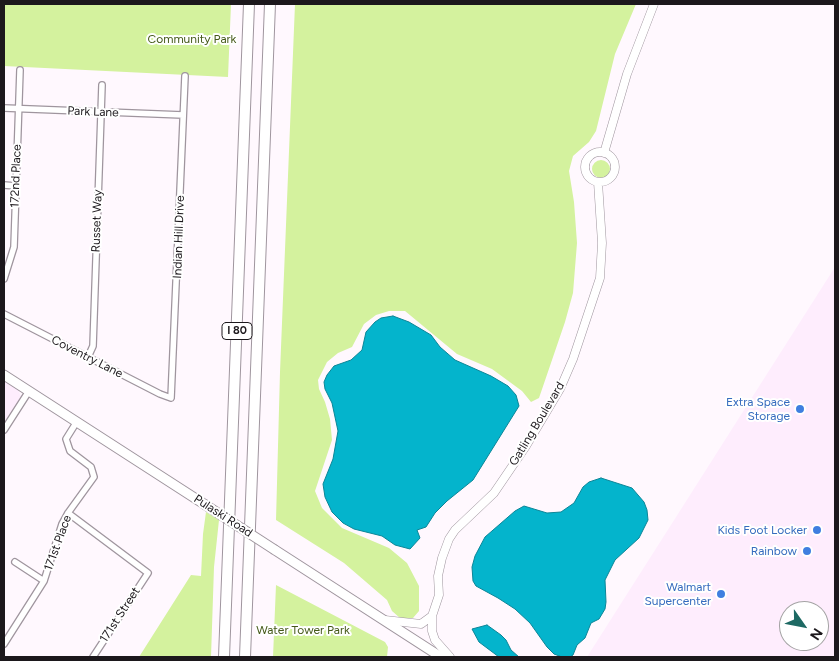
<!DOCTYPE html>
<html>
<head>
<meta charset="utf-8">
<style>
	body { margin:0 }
	#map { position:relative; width:839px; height:661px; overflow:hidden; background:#fff8fe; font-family:Figtree,sans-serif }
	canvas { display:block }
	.frame { position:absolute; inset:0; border:5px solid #1c181c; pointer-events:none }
	.north { position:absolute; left:779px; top:601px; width:50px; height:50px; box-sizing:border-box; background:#fff; border:1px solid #a4a3a4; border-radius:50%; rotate:123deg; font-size:14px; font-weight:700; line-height:20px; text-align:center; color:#1c181c }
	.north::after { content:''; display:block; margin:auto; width:18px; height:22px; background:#1d6963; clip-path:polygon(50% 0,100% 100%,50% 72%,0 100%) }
</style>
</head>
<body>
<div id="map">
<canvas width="839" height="661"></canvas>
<div class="frame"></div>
<div class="north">N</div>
</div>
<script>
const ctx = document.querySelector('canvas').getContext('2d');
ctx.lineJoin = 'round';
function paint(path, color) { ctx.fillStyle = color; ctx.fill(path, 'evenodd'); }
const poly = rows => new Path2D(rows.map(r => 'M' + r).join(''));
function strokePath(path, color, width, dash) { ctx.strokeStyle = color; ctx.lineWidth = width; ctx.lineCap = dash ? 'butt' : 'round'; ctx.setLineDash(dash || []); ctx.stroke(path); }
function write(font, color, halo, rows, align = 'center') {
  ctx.font = font + ' Figtree,sans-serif'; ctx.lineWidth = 4; ctx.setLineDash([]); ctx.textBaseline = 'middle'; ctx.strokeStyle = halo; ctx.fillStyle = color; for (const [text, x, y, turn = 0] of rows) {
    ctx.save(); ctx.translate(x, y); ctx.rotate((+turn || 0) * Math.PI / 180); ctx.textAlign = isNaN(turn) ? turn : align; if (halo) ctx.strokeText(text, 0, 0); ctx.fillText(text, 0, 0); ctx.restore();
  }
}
paint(poly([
	[835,267,835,657,587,657],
	[789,611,819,611,819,641,789,641],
	[4,380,18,389,21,397,4,424]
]), '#feedfd');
paint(poly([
	[4,4,231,4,228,77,4,66],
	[295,4,636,4,615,54,596,131,589,142,573,156,569,171,574,202,577,243,573,293,565,322,539,398,531,402,522,391,492,369,457,354,405,311,389,311,376,315,364,324,352,347,338,353,327,362,318,380,319,389,325,402,330,419,332,440,315,491,322,508,342,528,389,548,407,563,419,586,419,611,413,618,400,618,392,611,387,600,344,563,276,520,280,372],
	'592 169a9 9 0 1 1 18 0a9 9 0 1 1-18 0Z',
	[206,512,219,520,214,567,211,657,139,657,191,575,201,576,203,534],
	[276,585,385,642,388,647,387,657,273,657]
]), '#d4f29e');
const water = poly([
	[393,316,409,322,431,335,440,347,455,360,491,376,508,386,516,395,519,406,473,480,447,501,435,513,426,527,417,530,420,538,410,549,395,545,382,536,354,529,343,523,332,512,325,497,323,484,333,459,338,431,332,403,325,389,324,382,327,375,334,366,351,360,362,350,366,332,375,322,381,318,393,316],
	[601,478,632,488,644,502,647,510,648,520,639,538,615,560,605,580,606,602,605,609,599,619,591,623,585,638,577,645,573,655,570,657,562,657,554,654,547,647,530,623,515,609,498,598,476,586,473,581,472,567,475,556,485,537,515,511,524,506,547,513,561,512,574,503,583,487,589,482,601,478],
	[487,625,501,635,506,640,511,650,519,657,499,657,479,642,472,629,487,625]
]);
paint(water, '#04b4cc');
strokePath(water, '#0b8597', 1);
const minor = poly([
	[4,108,183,115],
	[4,185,16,186],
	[4,279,14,247,20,70],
	[4,314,160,394,171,398,185,76],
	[88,357,93,346,102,85],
	[4,430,29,391],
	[68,513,148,573,93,657],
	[15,562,44,581],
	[4,644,44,581,62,524,68,513,94,477,91,467,70,451,66,439,76,423]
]);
const tertiary = poly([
	'585 167a15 15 0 1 1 30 0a15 15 0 1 1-30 0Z',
	[604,153,627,74,654,4],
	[385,620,421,624,432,616],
	[450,657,435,640,432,631,432,616,439,595,438,576,442,558,449,539,455,530,494,493,526,446,560,389,573,359,600,278,602,243,598,182]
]);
const secondary = poly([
	[4,375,204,504],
	[275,550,441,657]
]);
const motorway = poly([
	[224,657,249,4],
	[245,657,270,4]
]);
strokePath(minor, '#9f959e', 8);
strokePath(tertiary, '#9f959e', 9);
strokePath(secondary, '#9f959e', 11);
strokePath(motorway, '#9f959e', 12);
strokePath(minor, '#fff', 5.5);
strokePath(tertiary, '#fff', 8);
strokePath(secondary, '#fff', 9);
strokePath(motorway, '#fff', 10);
const secondaryBridge = poly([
	[204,504,275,550]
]);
strokePath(secondaryBridge, '#9f959e', 11, []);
strokePath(secondaryBridge, '#fff', 9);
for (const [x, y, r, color] of [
	[800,409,5,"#3f7fe0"],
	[817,530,5,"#3f7fe0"],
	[807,551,5,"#3f7fe0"],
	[721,594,5,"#3f7fe0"]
]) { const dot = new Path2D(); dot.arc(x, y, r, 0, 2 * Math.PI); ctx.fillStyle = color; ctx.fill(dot); strokePath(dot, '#fff', 2); }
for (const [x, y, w] of [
	[237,331,30]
]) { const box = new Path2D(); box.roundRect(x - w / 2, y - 8.5, w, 17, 4); ctx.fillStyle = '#fff'; ctx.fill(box); strokePath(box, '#1c181c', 1); }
write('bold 11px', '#1c181c', null, [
	["I 80",237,331]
]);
write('12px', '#455919', '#fff', [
	["Community Park",192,39],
	["Water Tower Park",303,630]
]);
write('12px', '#1c181c', '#fff', [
	["Park Lane",93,112,2],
	["172nd Place",16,176,-88],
	["Russet Way",97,221,-88],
	["Indian Hill Drive",179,237,-88],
	["Coventry Lane",87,357,27],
	["Gatling Boulevard",537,424,-59],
	["Pulaski Road",223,516,33],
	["171st Place",58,543,-70],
	["171st Street",120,615,-57]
]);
write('12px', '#366cbe', '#fff', [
	["Extra Space",790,402],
	["Storage",790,416],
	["Kids Foot Locker",807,530],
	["Rainbow",797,551],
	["Walmart",711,587],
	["Supercenter",711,601]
], 'right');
</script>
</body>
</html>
